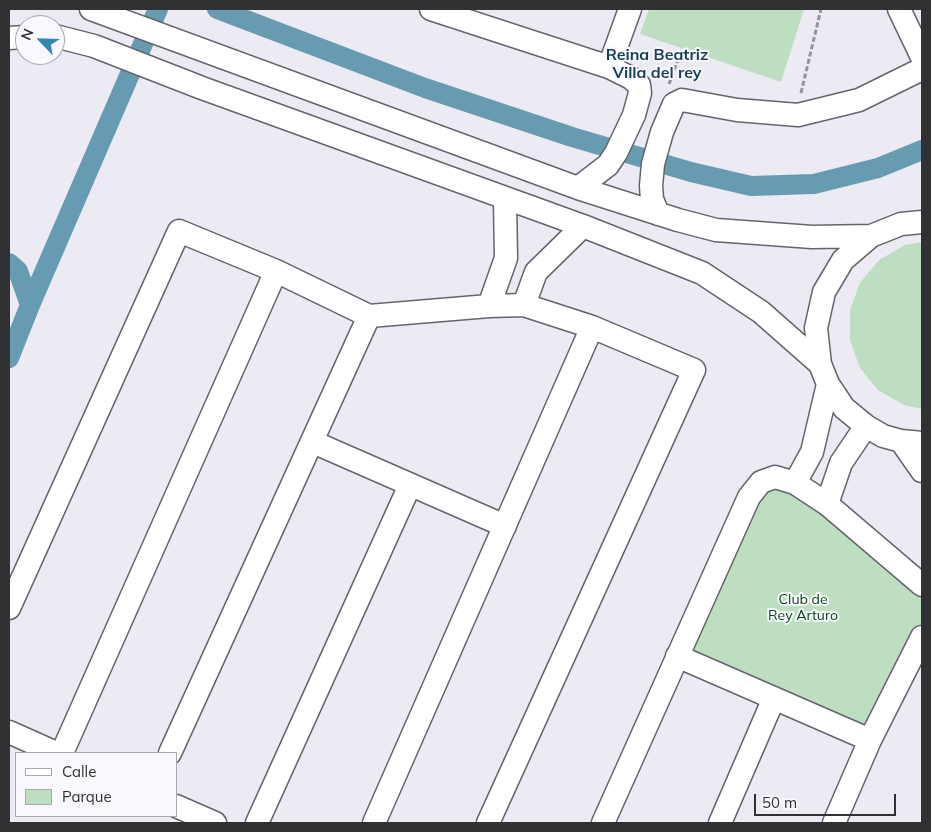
<!DOCTYPE html>
<html>
<head>
<meta charset="utf-8">
<style>
	body { margin:0 }
	#map { position:relative; width:931px; height:832px; overflow:hidden; background:#eceaf2; font-family:Mulish,sans-serif }
	canvas { display:block }
	.frame { position:absolute; inset:0; border:10px solid #313033; pointer-events:none }
	.legend { position:absolute; left:15px; top:752px; width:162px; height:65px; box-sizing:border-box; background:#f9f8fe; border:1px solid #a9a8ad; margin:0; padding:6px 9px; list-style:none; font-size:15px; color:#313033 }
	.legend li { display:flex; align-items:center; gap:10px; height:25px }
	.legend b { width:25px; border:1px solid #a9a8ad }
	.north { position:absolute; left:15px; top:15px; width:50px; height:50px; box-sizing:border-box; background:#f9f8fe; border:1px solid #a9a8ad; border-radius:50%; rotate:294deg; font-size:14px; font-weight:700; line-height:20px; text-align:center; color:#313033 }
	.north::after { content:''; display:block; margin:auto; width:18px; height:22px; background:#3387b7; clip-path:polygon(50% 0,100% 100%,50% 72%,0 100%) }
	.scale { position:absolute; left:754px; top:794px; width:142px; height:22px; box-sizing:border-box; border:2px solid #313033; border-top:0; padding-left:6px; font-size:15px; line-height:18px; white-space:nowrap; color:#313033; -webkit-text-stroke:4px #f9f8fe; paint-order:stroke }
</style>
</head>
<body>
<div id="map">
<canvas width="931" height="832"></canvas>
<div class="frame"></div>
<ul class="legend">
<li><b style="height:6px;background:#fff"></b>Calle</li>
<li><b style="height:14px;background:#bddec0"></b>Parque</li>
</ul>
<div class="north">N</div>
<div class="scale">50 m</div>
</div>
<script>
const ctx = document.querySelector('canvas').getContext('2d');
ctx.lineJoin = 'round';
function paint(path, color) { ctx.fillStyle = color; ctx.fill(path, 'evenodd'); }
const poly = rows => new Path2D(rows.map(r => 'M' + r).join(''));
function strokePath(path, color, width, dash) { ctx.strokeStyle = color; ctx.lineWidth = width; ctx.lineCap = dash ? 'butt' : 'round'; ctx.setLineDash(dash || []); ctx.stroke(path); }
function write(font, color, halo, rows, align = 'center') {
  ctx.font = font + ' Mulish,sans-serif'; ctx.lineWidth = 4; ctx.setLineDash([]); ctx.textBaseline = 'middle'; ctx.strokeStyle = halo; ctx.fillStyle = color; for (const [text, x, y, turn = 0] of rows) {
    ctx.save(); ctx.translate(x, y); ctx.rotate((+turn || 0) * Math.PI / 180); ctx.textAlign = isNaN(turn) ? turn : align; if (halo) ctx.strokeText(text, 0, 0); ctx.fillText(text, 0, 0); ctx.restore();
  }
}
paint(poly([
	[649,9,804,9,781,82,640,34],
	[922,242,922,409,904,405,878,390,860,368,850,340,850,310,860,283,879,260,905,245],
	[775,477,922,585,922,637,870,740,677,656,749,497]
]), '#bddec0');
strokePath(poly([
	[217,9,425,88,572,137,691,172,751,186,814,184,878,168,922,150],
	[9,263,18,271,30,305,9,358],
	[30,305,158,9]
]), '#669bb1', 20);
const minor = poly([
	[91,9,578,188,678,220,716,230,812,237,871,236],
	[431,9,609,67,631,78,639,85,640,93,634,115,616,153,608,165,578,188],
	[899,9,922,57],
	[55,36,94,46,202,88,583,226,702,273,761,312,820,364],
	[9,38,25,37],
	[609,67,630,9],
	[658,214,652,199,651,186,653,164,662,132,674,104,682,100,737,110,798,115,859,100,922,69],
	[922,222,901,224,871,236,843,260,824,292,816,328,820,364,828,384,844,408,866,426,883,436,901,441,922,443],
	[524,305,536,272,583,226],
	[489,306,506,258,505,200],
	[901,441,922,471],
	[313,442,505,526],
	[795,483,812,452,828,384],
	[827,504,841,463,866,426],
	[9,608,179,231,276,271,369,316,489,306,524,305,592,327,694,370,488,823],
	[677,656,870,740,922,637],
	[9,732,56,753],
	[62,753,276,271],
	[170,753,369,316],
	[176,806,215,823],
	[257,823,410,485],
	[374,823,592,327],
	[603,823,749,497,761,482,775,477,795,483,827,504,922,585],
	[720,823,774,698],
	[834,823,870,740]
]);
strokePath(minor, '#66646b', 25);
strokePath(poly([
	[669,84,682,49],
	[801,93,821,9]
]), '#949398', 3, [5, 2.5]);
strokePath(minor, '#fff', 22);
write('14px', '#054417', '#f9f8fe', [
	["Club de",803,600],
	["Rey Arturo",803,616]
]);
write('bold 16px', '#173f56', '#f9f8fe', [
	["Reina Beatriz",657,55],
	["Villa del rey",657,73]
]);
</script>
</body>
</html>
